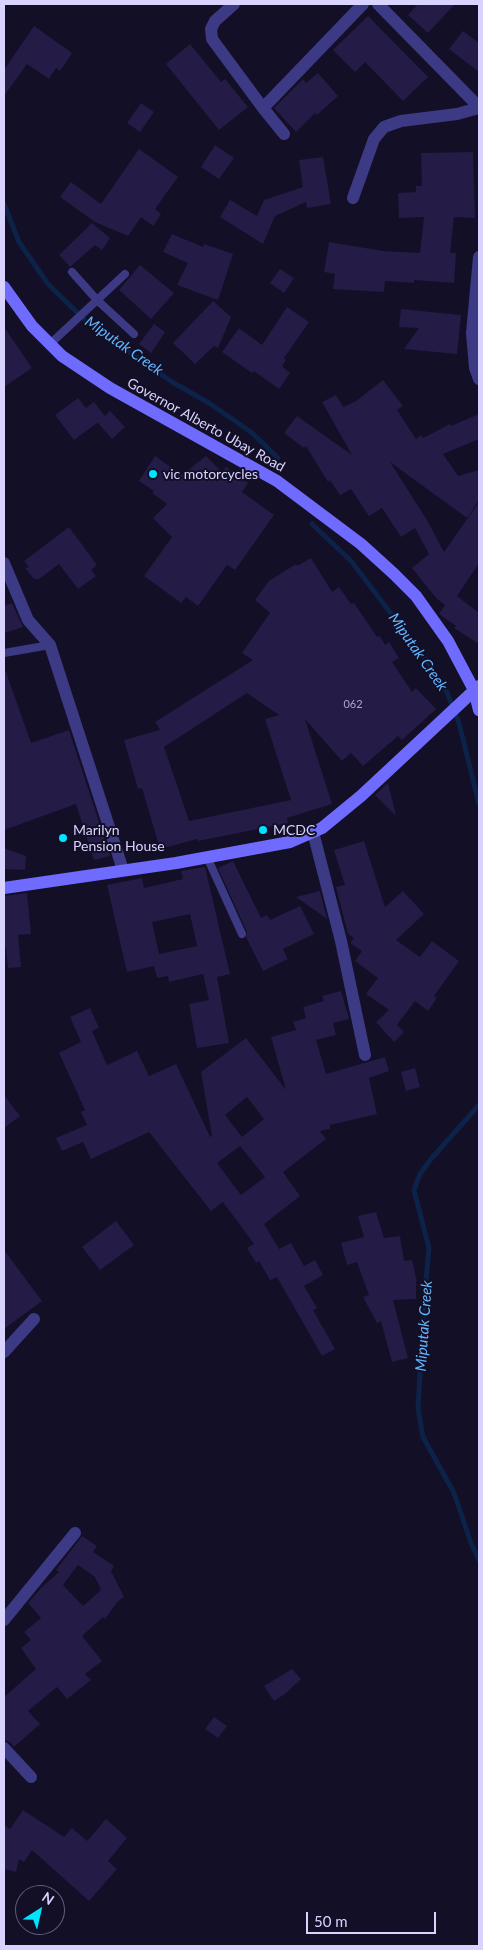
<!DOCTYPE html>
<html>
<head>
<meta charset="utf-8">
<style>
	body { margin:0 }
	#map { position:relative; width:483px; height:1950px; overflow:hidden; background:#130f26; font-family:Lato,sans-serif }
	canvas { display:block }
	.frame { position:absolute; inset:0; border:5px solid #d9d4ff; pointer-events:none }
	.north { position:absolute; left:15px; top:1885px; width:50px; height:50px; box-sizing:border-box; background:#130f26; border:1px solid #625e7d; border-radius:50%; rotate:35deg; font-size:14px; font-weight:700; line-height:20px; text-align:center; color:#d9d4ff }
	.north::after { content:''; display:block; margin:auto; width:18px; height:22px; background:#00e5ff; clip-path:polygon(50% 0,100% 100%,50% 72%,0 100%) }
	.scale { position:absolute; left:306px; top:1912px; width:130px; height:22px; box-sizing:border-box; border:2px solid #d9d4ff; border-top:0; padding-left:6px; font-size:15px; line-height:18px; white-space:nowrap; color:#d9d4ff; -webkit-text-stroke:4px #130f26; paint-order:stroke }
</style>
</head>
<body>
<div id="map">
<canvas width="483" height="1950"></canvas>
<div class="frame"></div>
<div class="north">N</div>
<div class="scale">50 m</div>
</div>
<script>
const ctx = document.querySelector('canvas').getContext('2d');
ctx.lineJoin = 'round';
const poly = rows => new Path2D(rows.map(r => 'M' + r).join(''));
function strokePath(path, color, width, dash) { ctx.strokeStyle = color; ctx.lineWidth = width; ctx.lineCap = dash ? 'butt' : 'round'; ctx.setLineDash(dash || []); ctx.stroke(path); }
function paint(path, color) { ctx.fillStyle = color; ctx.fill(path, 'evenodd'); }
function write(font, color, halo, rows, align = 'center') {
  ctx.font = font + ' Lato,sans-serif'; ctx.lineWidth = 4; ctx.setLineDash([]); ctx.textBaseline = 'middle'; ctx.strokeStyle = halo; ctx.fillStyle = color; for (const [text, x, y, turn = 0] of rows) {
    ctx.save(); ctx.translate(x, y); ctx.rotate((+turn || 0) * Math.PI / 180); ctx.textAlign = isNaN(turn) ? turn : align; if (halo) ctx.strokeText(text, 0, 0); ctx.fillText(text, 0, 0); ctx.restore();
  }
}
strokePath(poly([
	[4,204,19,242,48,284,90,325,172,382,209,403,251,432,278,458],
	[312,524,351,561,425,658,446,690,459,723,479,804],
	[479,1105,431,1159,420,1174,414,1190,429,1248,424,1301,418,1409,423,1437,454,1493,471,1543,479,1560]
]), '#0c2248', 5);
paint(poly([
	[418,4,455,4,428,33,408,15],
	[368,16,428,77,403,101,365,62,355,72,333,50],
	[34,26,72,53,60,71,56,68,49,79,27,64,4,96,4,70],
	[463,31,479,43,479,72,449,49],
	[190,44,221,82,225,79,248,107,219,130,166,64],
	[318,73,338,96,317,115,315,113,296,132,274,108,303,79,306,83],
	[141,103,154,112,140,132,127,123],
	[215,145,234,158,219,179,201,167],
	[139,149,178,177,155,209,161,214,153,226,141,217,128,236,95,222,60,197,71,182,101,204],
	[473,152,475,218,454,217,450,253,456,253,454,283,414,280,414,283,385,281,384,292,333,289,335,274,324,272,329,242,383,251,420,253,424,217,399,218,398,193,416,192,416,186,422,186,421,153],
	[323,157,331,204,307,208,306,202,275,216,263,244,220,217,230,200,257,216,264,200,303,187,299,160],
	[92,223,110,238,102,250,95,245,70,267,59,255],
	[172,234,203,247,204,244,233,254,218,300,177,285,188,263,163,252],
	[140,265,174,293,151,319,119,290],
	[280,269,294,278,284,293,270,283],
	[213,301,231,317,218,348,214,346,195,364,173,343],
	[287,307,309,322,284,358,286,360,282,366,290,373,279,389,254,371,252,373,222,352,239,328,262,345],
	[401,309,461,315,457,354,404,349,419,328,399,327],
	[154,324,165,332,151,353,139,344],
	[4,327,32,368,4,387],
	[383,380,403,406,397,410,416,439,421,435,423,438,450,424,451,426,479,414,479,439,443,454,458,476,479,470,479,500,467,518,390,462,427,520,444,552,479,502,479,563,457,596,479,613,479,644,454,628,456,626,439,614,445,605,437,599,412,568,429,554,415,528,401,537,382,508,369,516,351,489,340,495,330,480,328,482,306,446,304,448,284,433,297,416,352,455,322,402,336,395,343,407,356,401],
	[78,398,86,408,94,402,105,416,110,411,125,427,112,439,98,423,100,421,74,440,55,415],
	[155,456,182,475,206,456,222,472,226,467,248,483,242,492,274,515,235,570,227,565,198,606,186,597,181,603,144,576,172,537,153,518,167,504,152,493,154,491,139,481],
	[69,527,97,565,91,570,96,576,78,589,59,564,39,579,34,579,25,568,29,567,24,561],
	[311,558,332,592,339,587,351,604,354,603,377,637,380,636,385,645,389,642,399,658,392,662,412,692,416,688,436,709,402,740,398,736,363,766,351,753,342,761,305,719,332,804,287,818,288,823,198,841,197,839,160,849,142,788,138,789,124,740,160,730,155,722,253,660,242,653,270,613,255,600,269,581,296,564,297,566],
	[247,693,279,715,265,719,291,800,189,821,164,747],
	[12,603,23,627,4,633,4,606],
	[6,672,31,743,69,730,110,856,94,860,76,804,4,830,4,673],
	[388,783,396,816,375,795],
	[364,841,385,907,403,891,424,914,396,940,420,957,432,941,459,961,434,996,437,998,428,1011,415,1001,397,1025,404,1032,394,1042,376,1022,389,1010,366,994,378,978,355,961,362,951,350,943,354,938,348,934,336,887,345,885,334,850],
	[4,848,26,856,25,870,4,869],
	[233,861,261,918,267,915,270,920,300,906,314,934,283,949,288,959,263,971,246,937,247,932,218,868],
	[205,867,230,974,217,977,229,1043,197,1048,189,1004,209,1000,203,974,169,982,168,976,157,978,154,966,127,972,107,885,142,878,144,888,183,879,181,871],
	[190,914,197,946,159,954,152,922],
	[320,891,327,919,296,897],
	[27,893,31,934,18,935,21,967,8,968,6,948,4,949,4,896],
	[341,991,349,1019,333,1023,336,1035,316,1040,326,1074,385,1057,389,1071,369,1078,377,1114,330,1125,330,1129,320,1131,326,1139,283,1172,300,1196,264,1224,279,1249,291,1243,304,1266,315,1260,323,1275,304,1286,317,1308,313,1310,335,1349,322,1356,277,1277,270,1280,259,1261,256,1263,247,1248,254,1244,223,1202,211,1211,149,1132,91,1159,83,1142,62,1151,56,1138,87,1125,81,1112,85,1110,59,1053,81,1042,70,1017,90,1008,99,1028,92,1031,107,1065,137,1051,149,1076,176,1064,210,1137,212,1136,201,1072,246,1038,286,1090,271,1037,296,1030,293,1022,306,1018,303,1007,324,1001,322,996],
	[247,1097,264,1119,242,1137,225,1115],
	[240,1146,265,1177,241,1195,217,1163],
	[415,1068,420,1087,406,1091,401,1072],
	[4,1095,20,1116,4,1128],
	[376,1212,384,1238,400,1236,404,1261,412,1260,417,1281,416,1281,416,1299,393,1300,408,1358,392,1362,381,1321,377,1323,363,1297,369,1295,357,1262,347,1265,341,1243,364,1237,358,1216],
	[116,1221,134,1245,100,1270,82,1247],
	[4,1250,42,1301,4,1329],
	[82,1536,97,1546,93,1552,114,1566,111,1571,124,1597,118,1601,105,1619,103,1617,82,1636,102,1661,85,1674,91,1680,67,1699,57,1687,28,1711,40,1724,14,1747,10,1742,4,1740,4,1697,36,1669,21,1648,31,1640,24,1632,41,1618,28,1603,41,1588,59,1572,56,1570],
	[78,1565,95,1577,101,1590,83,1606,63,1585],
	[292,1669,301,1679,285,1694,274,1701,264,1686],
	[214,1717,227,1726,218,1738,205,1729],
	[23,1810,64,1837,72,1828,87,1841,106,1819,127,1838,108,1861,117,1869,89,1901,32,1850,24,1862,19,1859,16,1872,4,1869,4,1825,10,1829]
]), '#241b47');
strokePath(poly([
	[72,272,97,300,134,334],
	[50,344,125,274],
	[4,653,50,645],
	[207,857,242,934]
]), '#3d3a85', 8);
strokePath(poly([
	[234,4,215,21,211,29,212,39,263,108,284,134],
	[378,4,479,107],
	[263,108,363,4],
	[353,198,374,139,384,127,401,121,457,114,479,108],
	[479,257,472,333,475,368,479,379],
	[4,563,28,620,50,645,123,870],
	[313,832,341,941,365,1055],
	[4,1352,34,1319],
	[4,1620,75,1533],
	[4,1748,31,1777]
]), '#3d3a85', 12);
strokePath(poly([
	[4,287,32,326,62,356,110,388,277,481,361,544,394,574,416,596,448,641,474,690,479,710],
	[4,888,176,863,290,842,313,832,322,828,361,796,479,686]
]), '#6f6bff', 12);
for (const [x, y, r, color] of [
	[153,474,5,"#00e5ff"],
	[263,830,5,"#00e5ff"],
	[63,838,5,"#00e5ff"]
]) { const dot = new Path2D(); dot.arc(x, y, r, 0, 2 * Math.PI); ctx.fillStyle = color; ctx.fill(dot); strokePath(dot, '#130f26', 2); }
write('11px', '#aca6d1', null, [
	["062",353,704]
]);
write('14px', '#d9d4ff', '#130f26', [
	["Governor Alberto Ubay Road",206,425,29]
]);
write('14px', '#d9d4ff', '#130f26', [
	["vic motorcycles",163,474],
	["Marilyn",73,830],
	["Pension House",73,846],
	["MCDC",273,830]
], 'left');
write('italic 15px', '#62b6ff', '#130f26', [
	["Miputak Creek",124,346,35],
	["Miputak Creek",418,652,55],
	["Miputak Creek",424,1326,-86]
]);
</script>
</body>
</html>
